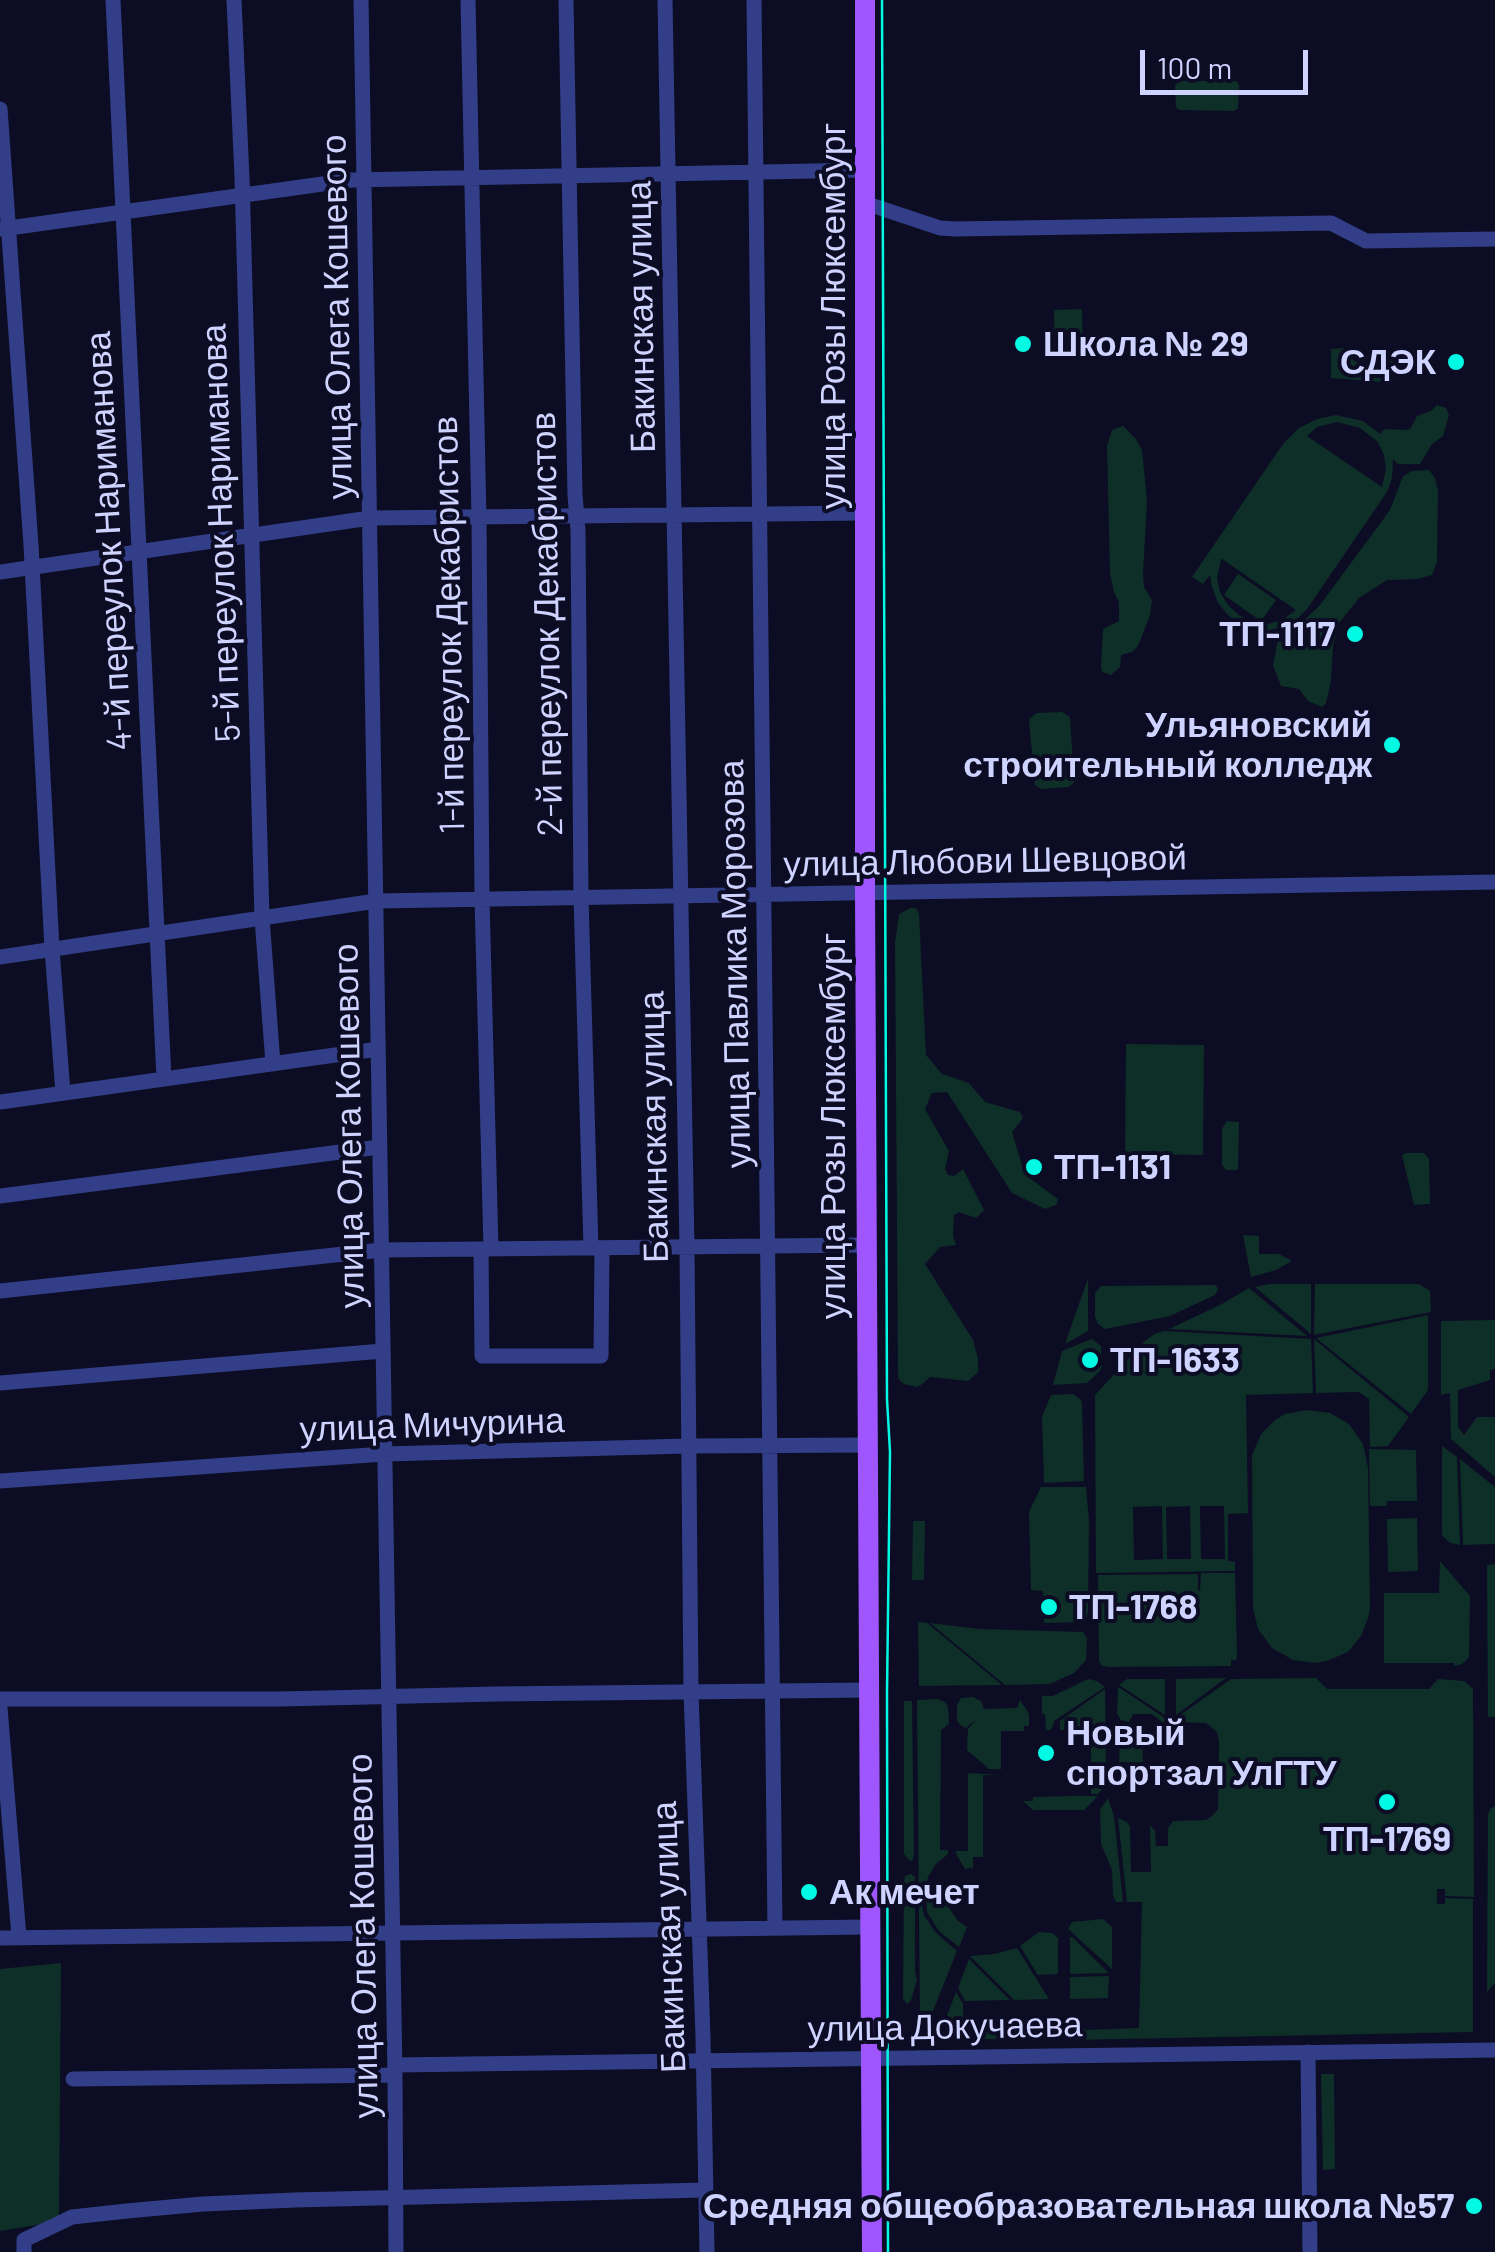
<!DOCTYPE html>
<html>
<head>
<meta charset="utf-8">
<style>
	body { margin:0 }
	#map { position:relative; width:1495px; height:2252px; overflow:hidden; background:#0c0c24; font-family:Barlow,sans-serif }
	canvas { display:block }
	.scale { position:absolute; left:1140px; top:50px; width:168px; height:45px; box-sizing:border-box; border:5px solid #cfd3ff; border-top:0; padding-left:12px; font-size:30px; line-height:35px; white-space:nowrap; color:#cfd3ff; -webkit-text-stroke:8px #0c0c24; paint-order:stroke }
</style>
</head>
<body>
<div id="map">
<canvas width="1495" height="2252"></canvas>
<div class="scale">100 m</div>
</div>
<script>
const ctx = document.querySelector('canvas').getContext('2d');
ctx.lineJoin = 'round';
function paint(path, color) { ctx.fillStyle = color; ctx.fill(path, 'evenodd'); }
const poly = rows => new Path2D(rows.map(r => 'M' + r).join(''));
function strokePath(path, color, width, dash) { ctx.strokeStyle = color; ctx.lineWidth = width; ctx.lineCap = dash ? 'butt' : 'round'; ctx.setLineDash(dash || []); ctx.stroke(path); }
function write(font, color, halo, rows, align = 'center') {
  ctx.font = font + ' Barlow,sans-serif'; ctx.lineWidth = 8; ctx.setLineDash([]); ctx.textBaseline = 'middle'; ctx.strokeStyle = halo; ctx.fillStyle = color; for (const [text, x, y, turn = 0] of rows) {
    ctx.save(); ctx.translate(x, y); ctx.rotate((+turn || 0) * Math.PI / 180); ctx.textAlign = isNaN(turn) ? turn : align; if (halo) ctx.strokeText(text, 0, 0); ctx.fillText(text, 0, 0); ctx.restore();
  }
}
paint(poly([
	[1181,81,1236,81,1239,85,1238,108,1234,111,1179,110,1176,107,1175,85],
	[1082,309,1083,360,1055,360,1054,310],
	[1344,348,1353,360,1362,365,1398,360,1405,361,1410,375,1384,377,1383,382,1331,378,1331,349],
	[1437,405,1446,408,1449,415,1443,436,1432,444,1420,464,1398,464,1393,459,1392,478,1387,492,1307,609,1293,623,1268,631,1243,626,1229,616,1218,603,1212,587,1210,575,1203,584,1192,577,1283,444,1299,428,1317,419,1336,415,1363,421,1380,434,1384,429,1407,430,1411,428,1417,416,1431,411],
	[1337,422,1360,428,1378,442,1384,455,1386,469,1382,487,1307,436,1317,427],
	[1221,559,1222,559,1296,610,1282,620,1268,624,1254,622,1240,616,1228,605,1220,592,1217,578],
	[1123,426,1136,439,1142,450,1147,500,1143,574,1144,587,1152,600,1150,615,1138,646,1132,652,1121,655,1120,667,1111,675,1102,672,1101,665,1103,629,1119,621,1119,602,1114,592,1110,573,1107,446,1112,430],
	[1429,470,1435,478,1438,490,1437,562,1432,575,1418,579,1387,580,1359,598,1339,623,1333,645,1331,681,1326,703,1322,707,1308,701,1299,689,1281,686,1273,665,1278,640,1293,631,1320,605,1390,510,1403,476,1412,471],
	[1238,574,1276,600,1261,621,1224,595],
	[1062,712,1070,717,1074,782,1069,787,1041,789,1035,785,1029,720,1036,713],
	[910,908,916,908,919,914,926,1055,942,1074,969,1083,985,1102,1020,1112,1023,1118,1012,1132,1025,1175,1058,1199,1056,1205,1045,1209,1012,1193,947,1092,932,1093,925,1109,949,1151,945,1169,948,1175,954,1176,963,1169,984,1210,976,1218,959,1212,954,1215,953,1235,956,1245,940,1247,925,1264,973,1340,978,1359,978,1372,968,1381,930,1377,921,1385,916,1387,904,1384,899,1380,898,1374,895,943,899,914],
	[1126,1044,1204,1045,1203,1155,1125,1154],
	[1227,1121,1239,1122,1238,1170,1226,1170,1222,1165,1222,1129],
	[1406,1153,1424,1153,1429,1159,1430,1204,1414,1205,1402,1155],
	[1243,1235,1259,1236,1259,1254,1279,1254,1292,1261,1276,1270,1251,1277],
	[1088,1280,1088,1331,1065,1344,1087,1281],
	[1270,1284,1311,1284,1311,1334,1255,1287],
	[1315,1284,1419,1284,1430,1291,1431,1312,1314,1335],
	[1216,1285,1218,1289,1215,1295,1170,1316,1105,1329,1098,1324,1095,1317,1095,1293,1101,1286],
	[1249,1288,1307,1336,1169,1329,1220,1305],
	[1428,1315,1428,1390,1411,1414,1316,1338],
	[1495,1320,1495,1369,1490,1370,1490,1380,1458,1390,1458,1427,1464,1435,1477,1417,1495,1417,1495,1477,1451,1439,1450,1393,1441,1395,1441,1321],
	[1164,1331,1311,1339,1313,1393,1246,1395,1248,1513,1228,1514,1228,1561,1235,1562,1235,1571,1096,1573,1095,1395,1144,1342,1154,1334],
	[1162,1506,1163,1559,1134,1560,1133,1507],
	[1190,1506,1191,1559,1167,1559,1166,1507],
	[1200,1506,1224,1506,1225,1559,1201,1559],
	[1092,1339,1101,1346,1101,1354,1081,1354,1081,1364,1102,1365,1100,1371,1087,1383,1053,1385,1062,1351],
	[1314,1339,1409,1417,1388,1446,1370,1447,1369,1399,1359,1392,1316,1393],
	[1073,1394,1081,1400,1082,1405,1084,1481,1044,1483,1042,1417,1051,1395],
	[1307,1410,1330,1413,1349,1424,1363,1444,1368,1468,1370,1608,1368,1618,1361,1636,1348,1652,1327,1661,1315,1663,1293,1660,1272,1648,1258,1629,1253,1608,1252,1455,1261,1434,1275,1420,1285,1414],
	[1442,1446,1457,1457,1460,1545,1450,1543,1442,1535],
	[1369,1449,1416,1450,1417,1501,1387,1501,1386,1506,1370,1506],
	[1460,1459,1495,1487,1495,1544,1463,1545],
	[1041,1487,1086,1487,1089,1520,1088,1612,1086,1618,1081,1622,1044,1623,1043,1591,1031,1590,1029,1512],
	[1417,1518,1418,1571,1388,1572,1387,1519],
	[913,1521,925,1521,924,1580,912,1580],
	[1440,1561,1470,1596,1469,1657,1462,1664,1454,1666,1454,1663,1384,1663,1384,1593,1439,1593],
	[1495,1564,1495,1717,1488,1717,1487,1565],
	[1201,1573,1235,1573,1237,1656,1236,1660,1231,1660,1231,1666,1107,1667,1101,1665,1099,1660,1098,1575,1198,1574,1198,1590,1200,1591],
	[918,1622,927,1623,1002,1685,919,1686],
	[930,1623,979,1629,1083,1632,1087,1638,1086,1660,1074,1673,1050,1684,1005,1685],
	[1226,1678,1176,1715,1176,1679],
	[1316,1678,1327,1689,1429,1689,1438,1679,1464,1681,1473,1689,1474,1897,1445,1896,1445,1889,1437,1889,1437,1904,1445,1904,1445,1898,1473,1899,1473,2032,1070,2040,1070,2023,1080,2023,1086,2030,1139,2028,1142,1902,1127,1902,1118,1818,1127,1822,1130,1827,1131,1872,1151,1872,1150,1825,1155,1831,1156,1846,1168,1846,1168,1828,1173,1821,1206,1820,1212,1816,1218,1809,1219,1743,1217,1732,1206,1723,1176,1722,1176,1718,1231,1679],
	[1088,1679,1097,1681,1105,1687,1054,1721,1051,1730,1046,1730,1045,1714,1042,1714,1042,1696,1053,1696],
	[1127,1679,1165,1679,1165,1715,1119,1685],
	[1118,1687,1165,1718,1165,1722,1162,1722,1152,1714,1133,1714,1129,1722,1121,1720,1117,1714],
	[1105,1689,1106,1784,1098,1794,1091,1794,1091,1731,1060,1730,1060,1721],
	[973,1697,981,1701,984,1709,1017,1708,1020,1700,1029,1714,1029,1726,1024,1726,1024,1731,1001,1731,1001,1769,989,1769,967,1750,968,1729,976,1719,966,1728,960,1725,957,1720,957,1706,961,1698],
	[937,1699,945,1702,948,1707,949,1724,941,1730,940,1850,948,1850,948,1854,936,1864,928,1877,922,1905,924,1915,935,1932,957,1951,929,2021,920,2021,917,1700],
	[904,1701,912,1701,914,1852,913,1860,910,1861,904,1854],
	[1127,1733,1142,1733,1143,1767,1128,1767,1128,1762,1119,1762,1120,1739],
	[968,1773,1001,1775,983,1775,983,1857,973,1857,973,1868,965,1869,956,1854,956,1851,968,1851],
	[1072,1796,1098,1796,1084,1810,1033,1810,1023,1801,1033,1801,1033,1797],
	[1108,1798,1114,1816,1123,1902,1116,1902,1113,1895,1112,1870,1101,1844,1100,1810],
	[1495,1806,1495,1983,1487,1992,1488,1814,1490,1809],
	[911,1874,915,1877,915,1971,917,1980,911,2000,907,2004,903,1999,904,1882,905,1876],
	[929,1885,943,1885,947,1905,958,1921,967,1927,959,1947,939,1931,927,1912,926,1896],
	[1103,1919,1112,1927,1112,1969,1068,1929,1072,1922],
	[1039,1932,1052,1933,1058,1938,1058,1974,1038,1975,1020,1946],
	[1070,1937,1072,1937,1109,1973,1070,1974],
	[1017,1948,1049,1999,1014,2000,970,1956,994,1954],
	[969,1959,1010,2000,965,2001,958,1988],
	[61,1963,59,2218,55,2222,0,2231,0,1969],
	[1109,1976,1108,1998,1070,1999,1070,1977],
	[956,1992,963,2004,964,2032,1039,2031,1043,2025,1048,2022,1055,2028,1056,2039,957,2039,956,2030,943,2026],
	[1321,2074,1334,2074,1335,2169,1323,2170]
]), '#0e2f27');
strokePath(poly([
	[113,0,164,1079],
	[234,0,242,178,262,918,273,1064],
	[361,0,395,2075,396,2252],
	[468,0,479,518,482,899,491,1249],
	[566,0,575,495,578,530,581,897,591,1248],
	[665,0,687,1247,691,1691,703,2037,707,2252],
	[754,0,775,1928],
	[0,109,31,545,52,949,63,1093],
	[865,203,940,228,955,229,1331,223,1366,241,1495,239],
	[2,229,351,180,865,170],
	[0,572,370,518,865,513],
	[0,957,376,901,1495,882],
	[0,1102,378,1049],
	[0,1196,379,1147],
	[481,1249,482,1356,601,1356,602,1248],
	[0,1291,381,1250,866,1245],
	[0,1383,383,1351],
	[0,1481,384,1454,689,1446,867,1445],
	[0,1699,281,1699,497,1694,868,1690],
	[0,1708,19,1937],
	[0,1938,869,1927],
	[1308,2052,1310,2252],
	[395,2065,1495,2050],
	[73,2079,395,2075],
	[24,2252,24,2240,72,2217,127,2211,203,2204,295,2200,705,2190]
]), '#323f88', 15);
strokePath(poly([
	[865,0,865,893,872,2252]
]), '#9f56ff', 20);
strokePath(poly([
	[882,0,887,1399,890,1452,887,1693,888,2252]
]), '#00fae3', 2.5);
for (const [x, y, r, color] of [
	[1023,344,10,"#00fae3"],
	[1456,362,10,"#00fae3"],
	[1355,634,10,"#00fae3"],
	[1392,745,10,"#00fae3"],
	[1034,1167,10,"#00fae3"],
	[1090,1360,10,"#00fae3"],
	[1049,1607,10,"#00fae3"],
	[1046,1753,10,"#00fae3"],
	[1387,1802,10,"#00fae3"],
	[809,1892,10,"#00fae3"],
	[1474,2206,10,"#00fae3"]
]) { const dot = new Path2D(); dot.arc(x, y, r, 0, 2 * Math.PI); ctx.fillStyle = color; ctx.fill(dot); strokePath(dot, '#0c0c24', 4); }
write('35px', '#cfd3ff', '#0c0c24', [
	["улица Розы Люксембург",833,316,-90],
	["улица Олега Кошевого",337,317,-91],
	["Бакинская улица",641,317,-91],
	["5-й переулок Нариманова",221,533,-92],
	["4-й переулок Нариманова",109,541,-93],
	["2-й переулок Декабристов",547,624,-91],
	["1-й переулок Декабристов",449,625,-91],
	["улица Любови Шевцовой",985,861,-1],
	["улица Павлика Морозова",735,964,-91],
	["улица Олега Кошевого",349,1126,-91],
	["улица Розы Люксембург",833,1126,-90],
	["Бакинская улица",654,1127,-91],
	["улица Мичурина",432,1425,-2],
	["улица Олега Кошевого",363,1936,-91],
	["Бакинская улица",669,1937,-92],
	["улица Докучаева",945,2027,-1]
]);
write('bold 35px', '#cfd3ff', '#0c0c24', [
	["Школа № 29",1043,344],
	["СДЭК",1436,362,"right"],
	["ТП-1117",1335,634,"right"],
	["Ульяновский",1372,725,"right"],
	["строительный колледж",1372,765,"right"],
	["ТП-1131",1054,1167],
	["ТП-1633",1110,1360],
	["ТП-1768",1069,1607],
	["Новый",1066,1733],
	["спортзал УлГТУ",1066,1773],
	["ТП-1769",1387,1839,"center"],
	["Ак мечет",829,1892],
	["Средняя общеобразовательная школа №57",1454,2206,"right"]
], 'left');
</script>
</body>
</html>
